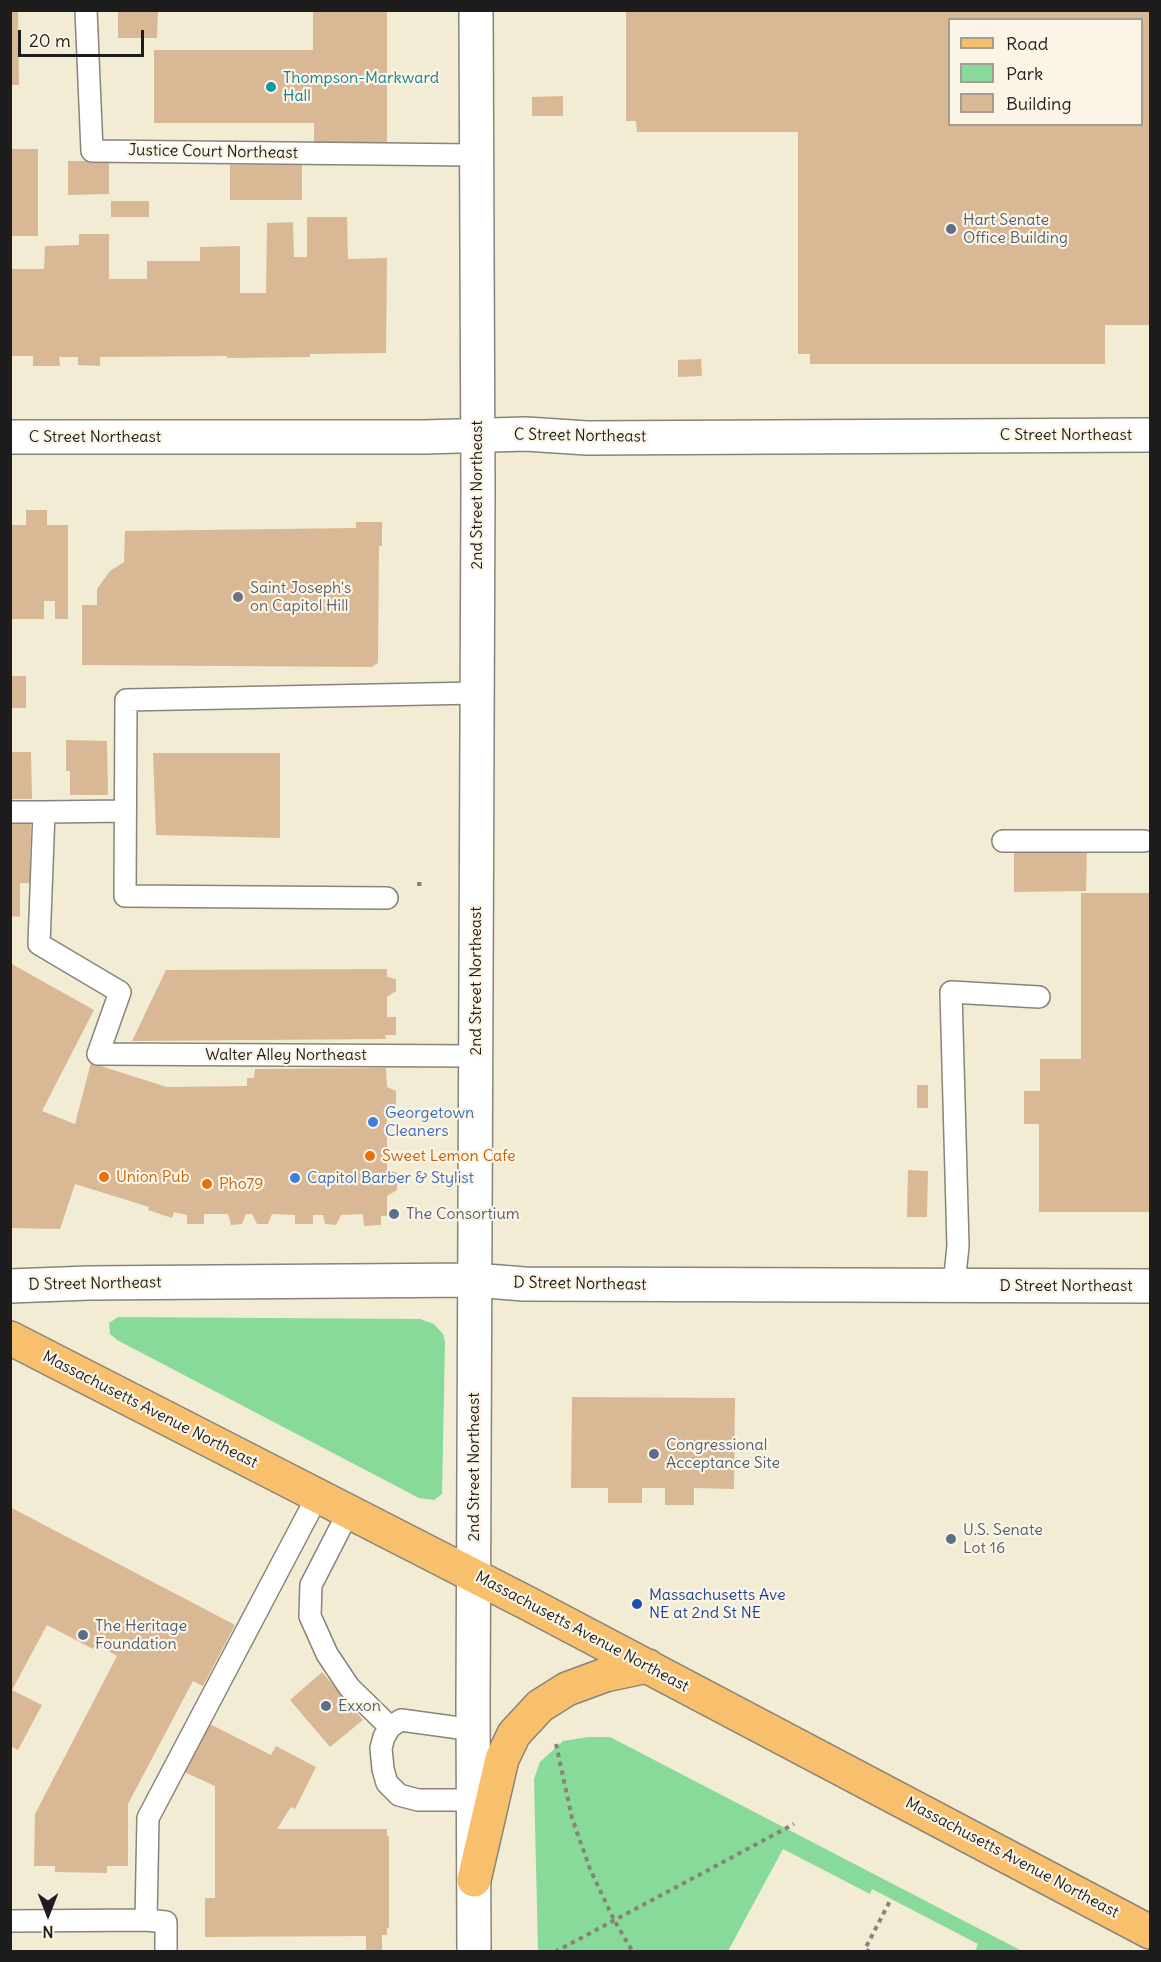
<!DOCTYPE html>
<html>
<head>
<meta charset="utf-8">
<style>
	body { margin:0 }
	#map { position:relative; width:1161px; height:1962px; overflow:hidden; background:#f3ecd4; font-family:Delius,sans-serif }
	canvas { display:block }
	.frame { position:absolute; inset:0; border:12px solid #1c1c1c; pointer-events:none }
	.legend { position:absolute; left:948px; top:18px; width:195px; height:108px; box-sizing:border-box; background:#fcf5e5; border:2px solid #a29e95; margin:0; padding:8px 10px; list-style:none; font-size:18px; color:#1c1c1c }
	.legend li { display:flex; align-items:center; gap:12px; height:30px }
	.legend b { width:30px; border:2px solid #a29e95 }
	.north { position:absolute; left:18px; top:1884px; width:60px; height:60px; -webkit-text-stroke:4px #fcf5e5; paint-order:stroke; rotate:180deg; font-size:16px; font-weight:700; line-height:24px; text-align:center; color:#1c1c1c }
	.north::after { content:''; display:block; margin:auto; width:21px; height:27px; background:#1c1c1c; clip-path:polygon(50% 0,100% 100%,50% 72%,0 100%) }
	.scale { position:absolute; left:18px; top:30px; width:126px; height:27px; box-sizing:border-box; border:3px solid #1c1c1c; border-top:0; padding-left:8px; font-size:18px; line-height:21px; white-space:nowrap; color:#1c1c1c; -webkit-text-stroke:4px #fcf5e5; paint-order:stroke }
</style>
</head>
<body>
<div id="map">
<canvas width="1161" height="1962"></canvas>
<div class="frame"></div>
<ul class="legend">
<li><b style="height:8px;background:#f8bf6c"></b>Road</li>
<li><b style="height:16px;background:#88da9b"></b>Park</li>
<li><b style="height:16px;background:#d9b895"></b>Building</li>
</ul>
<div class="north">N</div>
<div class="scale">20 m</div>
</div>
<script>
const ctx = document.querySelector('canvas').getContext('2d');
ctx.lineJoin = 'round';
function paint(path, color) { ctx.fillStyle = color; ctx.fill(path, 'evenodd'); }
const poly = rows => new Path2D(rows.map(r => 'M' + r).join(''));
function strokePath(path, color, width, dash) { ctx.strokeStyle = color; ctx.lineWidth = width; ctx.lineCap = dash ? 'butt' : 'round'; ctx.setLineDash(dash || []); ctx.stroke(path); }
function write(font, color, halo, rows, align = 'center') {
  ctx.font = font + ' Delius,sans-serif'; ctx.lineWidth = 4.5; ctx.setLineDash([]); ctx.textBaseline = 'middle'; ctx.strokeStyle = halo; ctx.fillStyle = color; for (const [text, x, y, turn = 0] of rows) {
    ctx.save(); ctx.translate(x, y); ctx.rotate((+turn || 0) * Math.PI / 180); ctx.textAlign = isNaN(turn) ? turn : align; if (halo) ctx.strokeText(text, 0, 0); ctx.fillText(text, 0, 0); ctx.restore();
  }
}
paint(poly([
	[118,1317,420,1319,434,1324,443,1334,445,1342,442,1494,434,1500,419,1498,117,1340,110,1334,109,1323],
	[588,1737,610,1737,1022,1951,975,1951,978,1944,872,1889,870,1894,783,1849,728,1951,538,1951,534,1779,540,1762,563,1741]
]), '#88da9b');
paint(poly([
	[10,10,18,10,19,85,10,85],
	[118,10,158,10,157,38,118,38],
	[313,10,387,10,387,142,314,142,314,123,154,123,154,50,313,50],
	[626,10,1150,10,1150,325,1105,325,1105,364,810,364,810,354,798,354,798,132,637,132,636,121,626,121],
	[950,20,1142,20,1142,124,950,124],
	[563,96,563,116,532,116,532,97],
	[10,149,38,149,38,236,10,236],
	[68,161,109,161,109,194,68,195],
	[302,164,302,200,230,200,230,165],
	[111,201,149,201,149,217,111,217],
	[307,217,347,217,348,259,387,258,386,353,310,354,310,357,227,358,227,356,100,357,100,366,78,365,78,357,59,357,60,366,33,366,33,356,10,356,10,269,44,269,45,246,79,245,79,234,109,234,109,279,147,279,147,261,200,261,200,247,240,246,240,293,266,293,267,223,293,222,294,257,307,257],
	[701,359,702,376,678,377,678,360],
	[26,510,47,510,47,525,68,525,68,619,55,619,55,601,44,601,44,619,10,619,10,525,26,525],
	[356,522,382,522,382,546,379,546,378,663,372,667,82,665,82,605,97,605,97,589,110,571,124,562,125,531,356,528],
	[10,676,26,676,26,708,10,708],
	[66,740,107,741,108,795,70,795,70,771,66,771],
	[10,752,31,752,32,799,10,799],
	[153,753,280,753,280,838,156,835],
	[10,818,31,818,30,883,20,883,20,917,10,916],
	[1087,844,1086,891,1014,892,1014,845],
	[1081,893,1150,893,1150,1212,1039,1212,1039,1124,1024,1124,1024,1091,1040,1091,1040,1059,1081,1059],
	[10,963,94,1010,42,1111,75,1124,91,1063,167,1087,247,1086,247,1078,254,1078,255,1069,386,1068,387,1087,396,1091,396,1109,387,1115,387,1169,397,1173,397,1190,387,1196,387,1216,381,1216,381,1225,364,1226,363,1214,341,1215,336,1225,325,1224,323,1215,313,1215,313,1224,295,1224,295,1215,272,1214,268,1224,257,1224,252,1214,246,1214,242,1224,231,1225,228,1214,204,1214,204,1224,187,1224,187,1215,174,1212,172,1218,148,1210,149,1207,75,1184,60,1229,10,1228],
	[387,969,387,977,396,979,396,991,387,997,387,1017,396,1017,396,1035,385,1035,386,1039,132,1041,166,970],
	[917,1085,928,1085,928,1108,917,1108],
	[908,1170,928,1171,927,1217,907,1217],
	[572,1397,735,1398,734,1489,694,1488,694,1505,665,1505,665,1488,642,1488,642,1503,608,1503,608,1488,571,1488],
	[10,1507,235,1625,203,1686,193,1681,128,1804,128,1866,107,1866,107,1873,55,1872,55,1866,34,1866,35,1814,117,1656,96,1644,93,1649,47,1625,12,1690,42,1705,18,1750,10,1746],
	[322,1672,363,1720,330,1747,290,1700],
	[206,1722,271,1755,276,1746,316,1767,295,1809,291,1807,277,1829,387,1829,387,1836,389,1836,389,1928,387,1928,387,1935,382,1935,382,1952,366,1952,366,1936,205,1937,205,1898,215,1898,215,1786,180,1770]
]), '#d9b895');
const service = poly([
	[86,10,92,151,475,155],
	[10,812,44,812,39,944,120,992,98,1054,475,1056],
	[44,812,125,811],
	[1003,841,1144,841],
	[387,898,125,896,126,700,476,693],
	[954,1285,958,1246,951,992,1039,997],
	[349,1511,311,1585,310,1616,327,1654,349,1687,390,1727],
	[474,1730,401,1720,390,1727,384,1737,381,1748,383,1769,387,1783,399,1795,418,1800,474,1800],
	[10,1921,146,1920],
	[166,1952,166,1922,146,1920,148,1818,318,1495]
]);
const minor = poly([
	[10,437,424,437,526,434,587,438,1150,435]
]);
const tertiary = poly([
	[10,1286,89,1283,474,1280,524,1284,1150,1286],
	[474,1952,473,1705,478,489,476,10]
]);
const primary = poly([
	[10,1338,529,1604,1150,1932],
	[474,1880,502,1759,514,1734,540,1706,567,1689,605,1675,648,1666]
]);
strokePath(service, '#888478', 24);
strokePath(minor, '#888478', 36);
strokePath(tertiary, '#888478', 36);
strokePath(primary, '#888478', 36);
strokePath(poly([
	[417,884,425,884],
	[556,1744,572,1818,590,1869,614,1920,633,1952],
	[555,1952,794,1824],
	[870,1952,865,1949,891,1899]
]), '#888478', 4, [4.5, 4.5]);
strokePath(service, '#fff', 21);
strokePath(minor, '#fff', 33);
strokePath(tertiary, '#fff', 33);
strokePath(primary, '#f8bf6c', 33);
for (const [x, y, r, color] of [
	[271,87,6,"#0f9aa8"],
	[951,229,6,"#5c6f8a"],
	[238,597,6,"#6b7280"],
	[373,1122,6,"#3f7fe0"],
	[370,1156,6,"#e8710a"],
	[104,1177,6,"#e8710a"],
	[295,1178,6,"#3f7fe0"],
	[207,1184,6,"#e8710a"],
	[394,1214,6,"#5c6f8a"],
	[654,1454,6,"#5c6f8a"],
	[951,1539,6,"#5c6f8a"],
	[637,1604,6,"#1a4fb4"],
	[83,1635,6,"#5c6f8a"],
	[326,1706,6,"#5c6f8a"]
]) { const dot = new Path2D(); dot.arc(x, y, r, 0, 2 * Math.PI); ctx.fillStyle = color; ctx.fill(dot); strokePath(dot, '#fcf5e5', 2); }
write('16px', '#0d838f', '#fcf5e5', [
	["Thompson-Markward",283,78],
	["Hall",283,96]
], 'left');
write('16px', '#1c1c1c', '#fcf5e5', [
	["Justice Court Northeast",213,152,1],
	["C Street Northeast",1066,435],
	["C Street Northeast",580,436,1],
	["C Street Northeast",95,437],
	["2nd Street Northeast",477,495,-90],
	["2nd Street Northeast",476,981,-90],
	["Walter Alley Northeast",286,1055],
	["D Street Northeast",95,1284,-1],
	["D Street Northeast",580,1284,1],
	["D Street Northeast",1066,1286],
	["Massachusetts Avenue Northeast",150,1410,27],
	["2nd Street Northeast",474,1467,-90],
	["Massachusetts Avenue Northeast",582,1632,28],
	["Massachusetts Avenue Northeast",1012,1858,28]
]);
write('16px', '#4e5e75', '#fcf5e5', [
	["Hart Senate",963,220],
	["Office Building",963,238],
	["The Consortium",406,1214],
	["Congressional",666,1445],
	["Acceptance Site",666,1463],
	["U.S. Senate",963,1530],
	["Lot 16",963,1548],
	["The Heritage",95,1626],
	["Foundation",95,1644],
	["Exxon",338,1706]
], 'left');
write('16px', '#5b616d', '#fcf5e5', [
	["Saint Joseph's",250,588],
	["on Capitol Hill",250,606]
], 'left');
write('16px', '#366cbe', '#fcf5e5', [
	["Georgetown",385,1113],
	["Cleaners",385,1131],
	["Capitol Barber & Stylist",307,1178]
], 'left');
write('16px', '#c56008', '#fcf5e5', [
	["Sweet Lemon Cafe",382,1156],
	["Union Pub",116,1177],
	["Pho79",219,1184]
], 'left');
write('16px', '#164399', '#fcf5e5', [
	["Massachusetts Ave",649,1595],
	["NE at 2nd St NE",649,1613]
], 'left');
</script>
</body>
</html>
